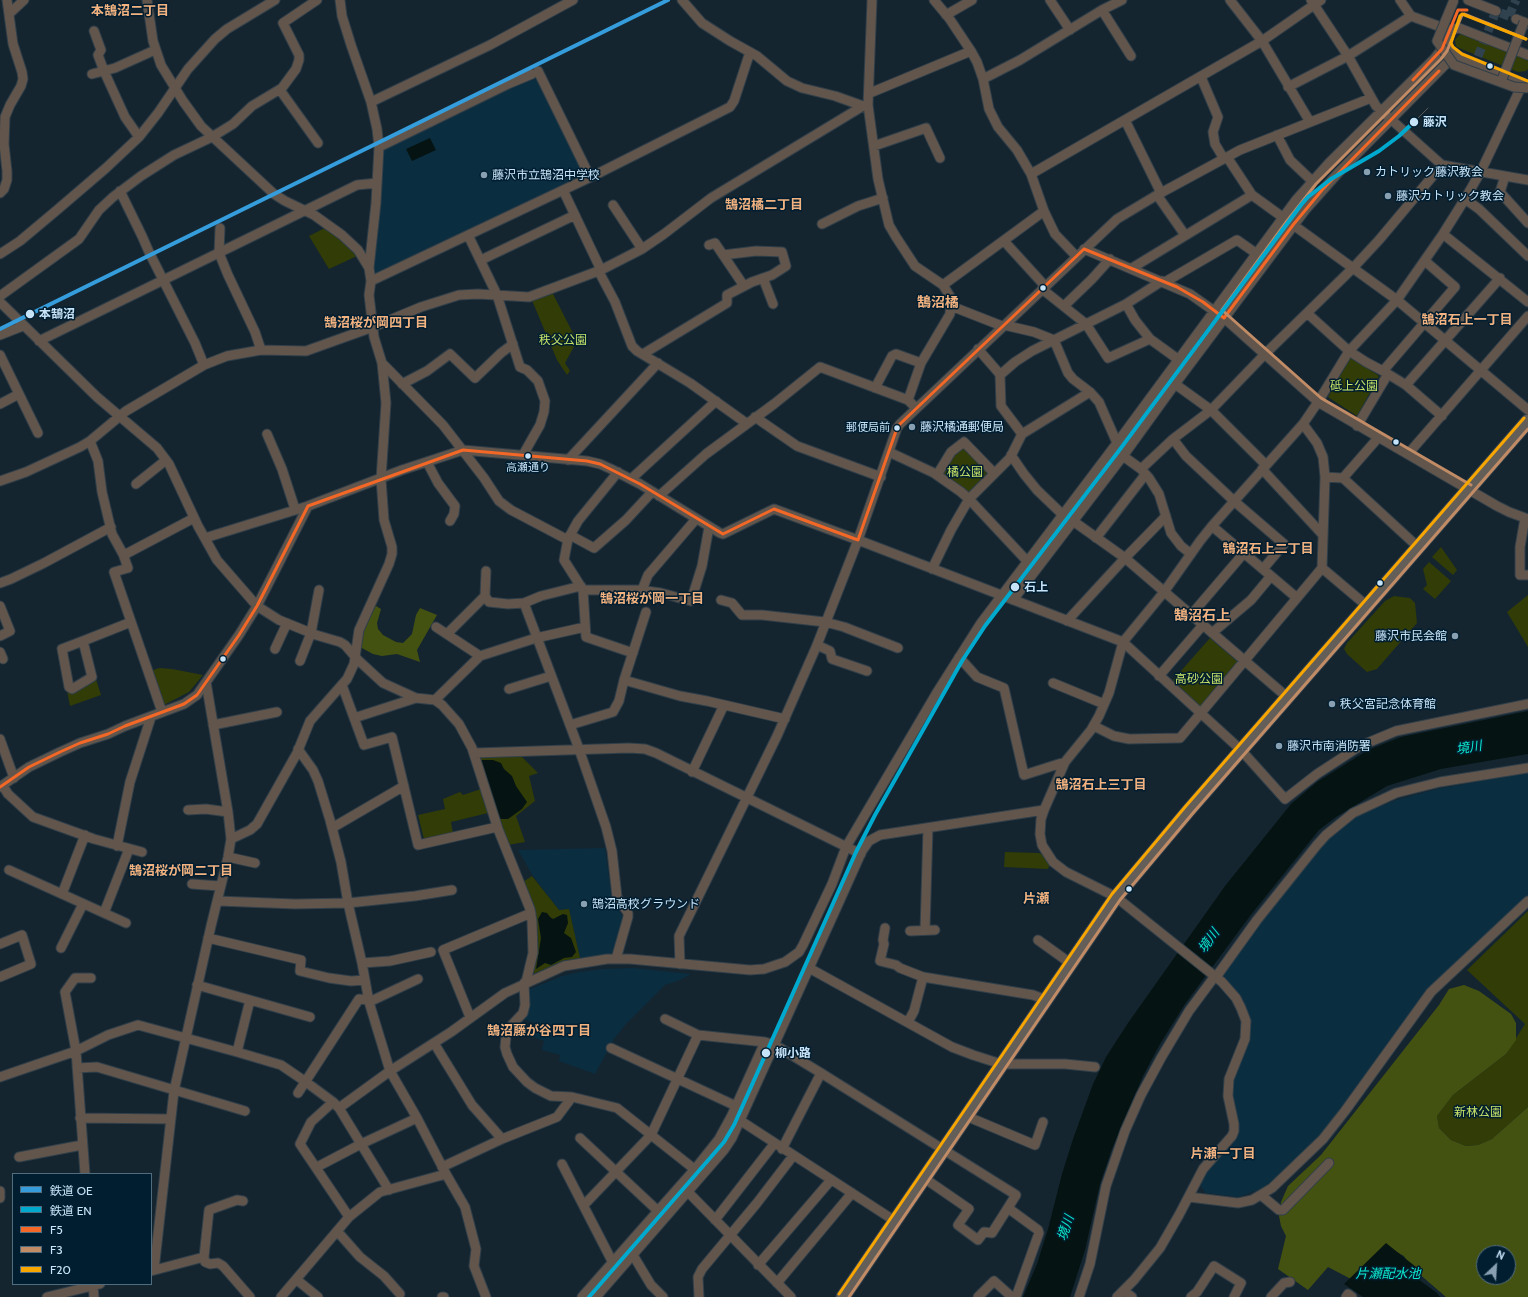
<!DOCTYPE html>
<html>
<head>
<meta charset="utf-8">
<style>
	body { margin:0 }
	#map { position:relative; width:1528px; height:1297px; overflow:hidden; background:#152530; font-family:Cabin,"Noto Sans JP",sans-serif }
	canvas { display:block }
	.legend { position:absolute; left:12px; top:1173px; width:140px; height:112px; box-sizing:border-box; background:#011e31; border:1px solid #506d80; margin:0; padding:5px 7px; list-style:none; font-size:12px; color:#c6e3f7 }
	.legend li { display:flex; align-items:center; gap:8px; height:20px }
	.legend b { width:20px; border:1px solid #506d80 }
	.north { position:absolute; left:1476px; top:1245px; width:40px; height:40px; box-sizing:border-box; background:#011e31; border:1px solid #506d80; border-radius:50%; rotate:25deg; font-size:11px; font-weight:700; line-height:16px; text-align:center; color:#c6e3f7 }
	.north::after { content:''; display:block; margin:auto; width:14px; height:18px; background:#88a0b1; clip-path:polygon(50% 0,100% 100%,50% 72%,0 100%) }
</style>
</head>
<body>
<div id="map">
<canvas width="1528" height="1297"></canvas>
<ul class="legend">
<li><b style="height:5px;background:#359ddb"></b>鉄道 OE</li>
<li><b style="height:5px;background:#00a9ce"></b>鉄道 EN</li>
<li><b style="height:5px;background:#f36827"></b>F5</li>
<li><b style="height:5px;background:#c18c65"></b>F3</li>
<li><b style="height:5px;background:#f7a600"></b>F20</li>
</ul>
<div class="north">N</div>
</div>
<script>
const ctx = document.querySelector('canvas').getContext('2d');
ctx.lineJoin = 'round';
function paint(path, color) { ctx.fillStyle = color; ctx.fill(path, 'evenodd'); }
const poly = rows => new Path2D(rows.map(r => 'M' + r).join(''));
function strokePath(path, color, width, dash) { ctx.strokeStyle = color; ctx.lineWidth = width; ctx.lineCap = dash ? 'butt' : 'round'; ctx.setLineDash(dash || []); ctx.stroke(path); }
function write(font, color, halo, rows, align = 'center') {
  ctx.font = font + ' Cabin,"Noto Sans JP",sans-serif'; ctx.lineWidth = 3; ctx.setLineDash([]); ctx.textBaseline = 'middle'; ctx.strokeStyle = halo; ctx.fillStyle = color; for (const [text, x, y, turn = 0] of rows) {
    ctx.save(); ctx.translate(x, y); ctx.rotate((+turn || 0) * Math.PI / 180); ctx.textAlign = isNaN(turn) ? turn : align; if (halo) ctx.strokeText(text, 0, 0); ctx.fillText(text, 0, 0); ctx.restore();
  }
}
paint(poly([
	[534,75,538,77,586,173,585,176,376,276,371,271,381,183,383,148],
	[1528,772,1528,897,1435,985,1318,1141,1287,1169,1263,1188,1239,1197,1206,1193,1201,1187,1202,1177,1232,1145,1239,1131,1232,1096,1232,1076,1249,1019,1239,995,1223,975,1288,886,1327,840,1355,817,1396,800,1437,789],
	[605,848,612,899,623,917,612,954,580,958,569,909,559,910,533,876,518,850],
	[633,968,691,974,680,980,665,985,626,1024,614,1039,595,1074,559,1061,560,1055,542,1050,544,1041,533,1037,536,1024,522,1018,526,991,562,976,579,972,603,969]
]), '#0b2d40');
paint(poly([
	[1463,34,1526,59,1528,61,1528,69,1526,71,1518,72,1459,48,1456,46,1455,40,1459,35],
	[325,228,339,238,357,256,329,269,309,236],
	[550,288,577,341,565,363,570,371,567,375,557,360,531,298],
	[1351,357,1379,376,1357,416,1328,397],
	[963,447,988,472,968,494,943,475,954,455],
	[1441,547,1457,570,1453,575,1432,557],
	[1429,562,1451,581,1435,599,1423,589,1427,585,1423,569],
	[1528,595,1528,647,1507,612],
	[1394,596,1410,598,1415,603,1417,623,1377,669,1367,672,1347,654,1344,649,1347,643,1385,601],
	[1210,638,1239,663,1200,707,1173,680],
	[159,668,172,669,203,675,189,692,162,706,151,671],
	[93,670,101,695,70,706,67,691,85,675],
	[521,756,538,773,529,776,535,801,516,816,525,842,508,845,479,757],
	[481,789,488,813,451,822,453,833,424,839,418,815,445,809,443,799,460,792,463,795],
	[1005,852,1039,853,1043,855,1050,863,1048,869,1004,867],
	[532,876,559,910,569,909,580,958,563,961,533,974,538,953,536,920,523,882],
	[1528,911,1528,1107,1492,1139,1478,1145,1466,1146,1451,1140,1439,1128,1437,1116,1453,1095,1506,1054,1525,1024,1467,970]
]), '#313c06');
paint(poly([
	[376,606,381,609,377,623,378,629,383,635,396,642,403,643,412,634,416,615,420,608,437,615,417,650,420,662,397,654,382,656,373,654,360,647,364,624],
	[1464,985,1479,991,1511,1014,1516,1023,1516,1040,1506,1054,1453,1095,1437,1116,1439,1128,1451,1140,1466,1146,1478,1145,1492,1139,1528,1107,1528,1297,1446,1297,1410,1266,1404,1256,1389,1248,1353,1280,1328,1267,1308,1290,1278,1269,1286,1236,1281,1226,1279,1216,1281,1202,1288,1186,1321,1155,1439,1005,1449,989],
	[1484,1253,1508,1253,1508,1277,1484,1277]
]), '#445211');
paint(poly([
	[430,138,436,150,412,161,406,149],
	[1528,711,1528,754,1441,769,1387,786,1336,817,1319,830,1250,916,1185,1004,1160,1044,1143,1076,1112,1149,1100,1184,1085,1250,1070,1297,1023,1297,1037,1264,1048,1229,1062,1174,1073,1139,1093,1084,1106,1057,1128,1023,1225,886,1291,804,1317,782,1368,750,1401,737],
	[481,760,493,760,501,763,504,769,512,776,516,786,527,802,522,809,508,819,501,819,499,818],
	[542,912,547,913,550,917,553,919,563,914,567,915,568,923,564,933,571,938,576,952,572,957,564,958,551,965,545,963,536,969,541,938,538,919],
	[1386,1243,1421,1271,1418,1279,1437,1293,1440,1297,1363,1297,1344,1284]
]), '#051412');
strokePath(poly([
	[1509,16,1516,0],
	[1473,69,1496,11,1516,19]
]), '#30424e', 9, [9, 4.5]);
const minor = poly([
	[147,0,153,41,161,65,183,101,201,126,274,194,285,201,314,215,342,235,358,250,369,268],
	[682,0,702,23,730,41,757,56,787,81,802,88,835,96,863,106],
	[872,0,868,105,878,179,889,225,896,237,915,266,943,285,951,298,950,314,921,363,908,400,916,408],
	[934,0,949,18,971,51,977,62,983,79,989,109,998,127,1017,150,1031,174,1044,211,1055,234,1076,256],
	[1050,0,1070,30],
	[1230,0,1262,41,1310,122],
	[1311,0,1348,56,1376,106,1442,165,1528,180],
	[1400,0,1411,16,1449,30,1459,28,1528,55],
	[1468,0,1496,11],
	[1102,10,1131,56],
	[9,14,24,0],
	[946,15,972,0],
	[1516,19,1528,24],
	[94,31,101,50,98,55,104,71,125,117,139,137],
	[1446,38,1447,46,1453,54,1527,85],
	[538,71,590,177],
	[92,74,115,68,155,50],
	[1201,77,1218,117,1213,132,1215,144,1224,159],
	[983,79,1020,60,1102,10,1122,0],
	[1288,87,1348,56,1411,16],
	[280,90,318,143],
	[870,93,971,51],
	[371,102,490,45,573,0],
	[1125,120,1161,193],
	[1277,135,1290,160,1312,181],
	[874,146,926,128,940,158],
	[379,147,508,84,532,74],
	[1227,157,1252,195,1397,300,1528,410],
	[1031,174,1262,41,1321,0],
	[1505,176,1500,192,1528,223],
	[563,190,601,270],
	[120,191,142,236,149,252,195,343,204,365],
	[0,193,4,189,7,180,7,171,4,144,5,117,10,105,21,86,23,79,22,72,13,44,7,0],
	[1157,195,1185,235],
	[1465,199,1479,209,1528,256],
	[613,205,642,249],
	[822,224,858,206,883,198],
	[220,228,219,253,228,275,255,332,261,350],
	[1443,234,1528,302],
	[468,235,497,295,520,367,527,370,538,381,545,401,544,412,540,425,523,455],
	[1004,241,1045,286],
	[709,245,715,243,744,286],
	[1084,249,1190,294,1224,318,1318,402,1497,506,1509,512,1528,519],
	[0,254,20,241,57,210,106,168,139,137,158,113,188,69,215,39,227,29,275,0],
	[481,260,575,215],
	[1132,268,1252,195],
	[598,270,615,302,632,346,637,351,690,383,746,423],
	[763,278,773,304],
	[371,281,595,175,730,107,734,101,750,52],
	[1165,282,1237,240,1257,254],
	[943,285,1044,211],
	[1042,289,1086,324,1108,358,1150,339],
	[0,296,79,239,99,210,113,197,141,176,174,155,212,137,233,124,252,106,282,88,296,69,299,60,299,55,283,23,317,0],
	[0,302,97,397,157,448,169,464,198,526,217,560,257,606,279,620,316,635,340,642,345,645,358,660,383,683,416,698,435,700,442,705,459,724,472,748,498,829,530,909,532,921,533,953,526,982],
	[1126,304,1135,320,1150,339,1179,360],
	[951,306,1002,326],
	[1064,306,1092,279,1110,259],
	[1307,313,1349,351,1366,362,1383,371,1406,385,1442,416],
	[1004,325,1034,332,1054,340,1068,373,1073,379,1090,392,1099,402,1117,443],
	[0,335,23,326],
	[39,341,357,185,377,183],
	[978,349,998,372,1000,375,1001,406,1022,434],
	[643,354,727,303,727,295,752,282,772,275,786,266,782,252,756,251,723,255],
	[0,355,38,433],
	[382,363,443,425,484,478,499,501,511,510,568,540],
	[1383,371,1455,287,1425,261],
	[1000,375,1015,362,1032,351,1126,304,1162,281],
	[402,384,427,371,450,354,475,378,501,353,513,344],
	[1175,384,1211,410,1266,465],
	[1406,385,1500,278],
	[875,388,892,356,896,354,921,363],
	[0,404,19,394],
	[755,417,797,446,881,477],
	[1357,426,1388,374],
	[267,434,282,469,295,509],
	[1173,439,1186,456,1234,501,1284,544,1263,569],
	[90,441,98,461,102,492,112,534,123,554,128,568,114,572,162,712],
	[889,452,934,473,961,492,969,499,1027,561],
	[1408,454,1528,316],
	[1011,455,1024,474,1037,490,1063,515],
	[1123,456,1141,469,1149,478,1159,494,1171,533,1181,546,1191,554],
	[568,460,658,363],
	[427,462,438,483,455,506,454,514,450,521],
	[1141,469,1173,439,1211,410,1265,354,1353,268,1379,240,1442,165],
	[1262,469,1323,535],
	[618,472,578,521,568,539,564,560,583,590,586,637,633,653],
	[937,475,951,452,964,442,994,473],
	[1325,477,1343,478,1418,547],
	[1343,478,1378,438],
	[631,479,716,401],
	[0,481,26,472,80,447,90,441,126,411,204,365,227,356,261,350,306,351,373,327,421,307,459,295,478,294,529,297,601,270,642,249,664,234,711,198,863,106,868,105],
	[136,484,166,460],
	[659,496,706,454,774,404,820,367,908,400],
	[1525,518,1520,547,1520,575,1528,575],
	[1073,521,1125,558,1287,697],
	[1212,526,1297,598],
	[570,535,594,548,626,520,652,492],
	[205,538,308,506],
	[1096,538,1145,475],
	[124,555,194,518],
	[1322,568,1367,606],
	[932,569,951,530,969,499,1010,458,1022,434,1090,392],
	[486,571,485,596,489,602,508,604,524,603,541,596,581,586],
	[0,583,11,579,44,563,111,527],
	[583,590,639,590,661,593,691,601,702,566,709,527],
	[642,590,648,575,696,519],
	[721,600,732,603,742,615,762,615,825,622,844,627,898,648],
	[1013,600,1123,456,1175,384,1306,209,1339,172,1445,65,1451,60,1459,58],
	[524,603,579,749,606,827,612,851,617,897,628,913,628,917,616,959],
	[0,606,10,631,0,636],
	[646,612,624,680,680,696,707,701,785,719],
	[1191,615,1244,553],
	[1067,621,1125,558,1166,516],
	[436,627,480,656],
	[1212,633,1251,600,1271,576],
	[447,634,485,596],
	[83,641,92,677,72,689,69,687,62,649,83,641,131,622],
	[817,645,830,651,832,659,867,671],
	[275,649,287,623],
	[0,652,3,659],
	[959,657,977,677,1004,688,1024,775,1065,762],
	[300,661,311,633,319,590],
	[1159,676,1203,625],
	[1053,683,1104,704],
	[342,685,364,745,392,737,418,845,497,827],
	[509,689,551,676],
	[435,700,480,656,536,638,585,627],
	[354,718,416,698],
	[213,725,277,712],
	[570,725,613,712,619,701,624,680],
	[1094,726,1114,736,1129,739,1180,738,1322,568,1325,477,1323,457,1317,443,1303,424],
	[0,739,14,778],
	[298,749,313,770,318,781,330,820,341,862,348,903,362,963,369,1002,390,1071,417,1118,446,1174,465,1207,476,1249,474,1266,486,1297],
	[474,753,629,748,645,749,656,753,861,854],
	[692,772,724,705],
	[3,786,8,794,33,817,94,839,142,852],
	[0,787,29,767,60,752,80,743,108,734,125,726,184,704,197,695,239,635,257,606,308,506,402,470,463,450,587,461,600,464,611,469,640,484,720,533,723,534,774,509,858,540,1123,642,1241,750,1285,799,1317,774,1360,746,1396,731,1528,704],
	[188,810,206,809,228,812],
	[332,828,404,786],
	[231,839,250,830,257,824,297,753,310,721,347,679,354,664,359,630,389,564,392,554,392,547,384,520,381,479,386,403,382,363,374,337,369,295,371,281,369,268,376,203,379,147,377,129,371,102,351,45,342,16,340,0],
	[117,846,130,782,151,717],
	[228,857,255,863],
	[9,870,126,923],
	[192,884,220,886],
	[62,894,85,835],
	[218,901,295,904,348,903,415,896,452,890],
	[104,913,129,849],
	[885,928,883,940,884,944,880,961,896,965,900,968,923,977,1033,995,1046,1000],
	[925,930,928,828],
	[910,931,935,930],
	[208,938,301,960,300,971,329,978,351,981,365,980],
	[1038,940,1070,963],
	[0,944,22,935,31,964,0,977],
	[61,948,83,904],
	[362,963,390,961,431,952],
	[680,964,679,936,777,736,817,645,858,540,897,428,900,424,1117,219,1157,195,1240,150,1371,98],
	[809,968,952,1047,973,1055,1001,1064,1065,1064,1095,1067],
	[1216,977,1257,920,1317,845,1326,835,1353,813,1396,793,1440,782,1528,768],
	[524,983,525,1005,523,1013,508,1029,506,1037,505,1047,507,1054,513,1067,527,1082,535,1088,551,1096,572,1097],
	[197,985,310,1017],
	[369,1002,418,979],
	[470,1017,443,950,531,913],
	[665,1019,698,1035],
	[908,1022,914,1011,923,977],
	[434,1043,472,1105,502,1139],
	[611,1048,736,1106],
	[237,1052,250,1000],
	[77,1068,97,1067,245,1111],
	[0,1077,76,1051,108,1035,138,1025,237,1052,281,1065,306,1082,333,1102,339,1108,389,1190],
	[298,1093,359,999,368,1000],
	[333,1102,311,1122,300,1144,349,1217],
	[339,1108,390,1071,451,1032,505,993,564,966,607,959,630,959,750,970,764,969,785,962,799,952,803,945,832,884,846,847,936,694,981,623,1117,443,1296,200,1329,163,1434,59,1442,49,1449,30],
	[966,1116,1035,1145,1043,1122],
	[80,1118,171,1119],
	[741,1121,895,1221],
	[580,1138,658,1211],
	[782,1149,821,1073],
	[19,1157,82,1145],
	[562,1164,613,1263],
	[317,1167,361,1144,417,1118],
	[442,1167,502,1139,557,1117,572,1097,617,1108,698,1172],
	[85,1174,76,1051,65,992,75,978,91,978],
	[0,1191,0,1198],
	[688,1192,791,1297],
	[1261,1195,1279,1210,1283,1210,1329,1163],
	[1189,1197,1238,1203,1252,1200,1272,1188,1323,1139,1345,1111,1431,992,1528,901],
	[584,1205,651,1135,698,1035,765,1042,775,1045,821,1073,1016,1195,992,1233,984,1232,978,1240,958,1225,969,1209,924,1178],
	[1008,1208,1038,1230,1039,1233,1016,1297],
	[715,1220,774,1144],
	[337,1231,360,1257,384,1276,400,1294],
	[633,1255,651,1285,663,1297],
	[204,1257,209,1210,237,1200,243,1201],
	[758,1265,831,1180],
	[154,1270,174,1091,211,926,228,857,231,839,228,812,206,682],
	[151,1271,204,1257,205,1262,210,1264,218,1263,223,1266,250,1297],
	[297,1280,318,1297],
	[777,1283,852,1193],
	[93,1284,94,1297],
	[1124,1291,1132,1297],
	[47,1297,100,1284],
	[281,1297,349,1217,380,1192,446,1174],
	[442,1297,444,1297],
	[582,1297,695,1169,719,1139,731,1117,765,1042],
	[596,1297,724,1150,732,1138,840,900,862,851,869,841,880,835,1044,810],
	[699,1297,698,1277,702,1269,757,1203,793,1156],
	[978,1297,994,1281,1012,1297],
	[1079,1297,1090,1264,1106,1186,1125,1131,1141,1095,1161,1058,1189,1011,1215,976],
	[1117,1297,1134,1280,1160,1248,1179,1215,1203,1169,1232,1136,1234,1131,1234,1124,1228,1096,1229,1079,1245,1039,1246,1021,1241,1008,1236,998,1222,982,1116,897,1066,872,1053,862,1042,845,1040,834,1041,819,1044,810,1065,762,1091,730,1099,716,1109,693,1123,642,1164,592,1200,541,1212,526,1303,424,1318,402,1349,351,1397,300,1443,234,1465,199,1481,171,1523,83],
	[1191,1297,1197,1292,1214,1266,1241,1283,1234,1297],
	[1271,1297,1284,1283,1290,1282],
	[1346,1297,1348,1294,1352,1297]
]);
const highway = poly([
	[843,1297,1116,897,1189,810,1528,421]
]);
strokePath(minor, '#303f49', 11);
strokePath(highway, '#303f49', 15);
strokePath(minor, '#61554c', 9);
strokePath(highway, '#645e59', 13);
strokePath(poly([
	[1415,121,1428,108]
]), '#575a5a', 1);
const minorBridge = poly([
	[1454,0,1437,41,1454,65,1514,87,1528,88],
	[1501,82,1524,22]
]);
strokePath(minorBridge, '#303f49', 11, []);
strokePath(minorBridge, '#61554c', 9);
strokePath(poly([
	[1413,80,1442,49,1458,10,1467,10],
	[1084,249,1177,287,1203,302,1224,318,1293,225,1322,190,1439,71],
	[858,540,897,428,900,424,1084,249],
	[0,787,29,767,60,752,80,743,108,734,125,726,184,704,197,695,239,635,257,606,308,506,463,450,587,461,600,464,640,484,723,534,774,509,858,540]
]), '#f36827', 3);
strokePath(poly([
	[1471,485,1321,398,1222,310,1287,221,1316,184,1441,59,1447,51,1462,15,1464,14,1526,39],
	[849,1297,1120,900,1193,813,1528,429]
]), '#c18c65', 3);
strokePath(poly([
	[1526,39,1462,14,1460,16,1451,43,1453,47,1462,54,1528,81],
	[839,1294,1112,894,1185,807,1524,418]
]), '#f7a600', 3);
strokePath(poly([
	[0,329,668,0]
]), '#359ddb', 4);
strokePath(poly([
	[589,1297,724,1142,734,1125,856,852,875,815,962,661,985,626,1118,452,1301,205,1308,197,1331,179,1379,151,1399,136,1415,121]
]), '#00a9ce', 4);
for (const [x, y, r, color] of [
	[1490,66,3.5,"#c6e3f7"],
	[1414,122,5,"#c6e3f7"],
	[1367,172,4,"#88a0b1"],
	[484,175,4,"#88a0b1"],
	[1388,196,4,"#88a0b1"],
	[1043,288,3.5,"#c6e3f7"],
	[30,314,5,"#c6e3f7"],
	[912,427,4,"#88a0b1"],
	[897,428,3.5,"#c6e3f7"],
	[1396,442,3.5,"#c6e3f7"],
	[528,456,3.5,"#c6e3f7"],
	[1380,583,3.5,"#c6e3f7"],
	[1015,587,5,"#c6e3f7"],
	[1455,636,4,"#88a0b1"],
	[223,659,3.5,"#c6e3f7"],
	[1332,704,4,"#88a0b1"],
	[1279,746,4,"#88a0b1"],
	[1129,889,3.5,"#c6e3f7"],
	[584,904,4,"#88a0b1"],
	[766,1053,5,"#c6e3f7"]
]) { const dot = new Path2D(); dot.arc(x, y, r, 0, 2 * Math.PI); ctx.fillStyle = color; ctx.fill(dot); strokePath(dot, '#011e31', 1.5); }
write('11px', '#c6e3f7', '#011e31', [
	["郵便局前",890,428],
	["高瀬通り",528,468,"center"]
], 'right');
write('bold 12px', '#c6e3f7', '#011e31', [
	["藤沢",1423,122],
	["本鵠沼",39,314],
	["石上",1024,587],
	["柳小路",775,1053]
], 'left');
write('12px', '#c6e3f7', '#011e31', [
	["カトリック藤沢教会",1375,172],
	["藤沢市立鵠沼中学校",492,175],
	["藤沢カトリック教会",1396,196],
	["藤沢橘通郵便局",920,427],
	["藤沢市民会館",1447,636,"right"],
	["秩父宮記念体育館",1340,704],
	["藤沢市南消防署",1287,746],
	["鵠沼高校グラウンド",592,904]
], 'left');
write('12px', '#c8e368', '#011e31', [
	["秩父公園",563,340],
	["砥上公園",1354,386],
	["橘公園",965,472],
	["高砂公園",1199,679],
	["新林公園",1478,1112]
]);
write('bold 13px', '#f3b380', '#011e31', [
	["本鵠沼二丁目",130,11],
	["鵠沼橘二丁目",764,205],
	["鵠沼石上一丁目",1467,320],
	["鵠沼桜が岡四丁目",376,323],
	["鵠沼石上二丁目",1268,549],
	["鵠沼桜が岡一丁目",652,599],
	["鵠沼石上三丁目",1101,785],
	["鵠沼桜が岡二丁目",181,871],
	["片瀬",1036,899],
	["鵠沼藤が谷四丁目",539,1031],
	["片瀬一丁目",1223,1154]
]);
write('italic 13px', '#0ce9ce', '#011e31', [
	["境川",1469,748,-9],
	["境川",1209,941,-54],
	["境川",1066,1228,-72],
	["片瀬配水池",1388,1274]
]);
write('bold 14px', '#f3b380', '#011e31', [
	["鵠沼橘",938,303],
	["鵠沼石上",1202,616]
]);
</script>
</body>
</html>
